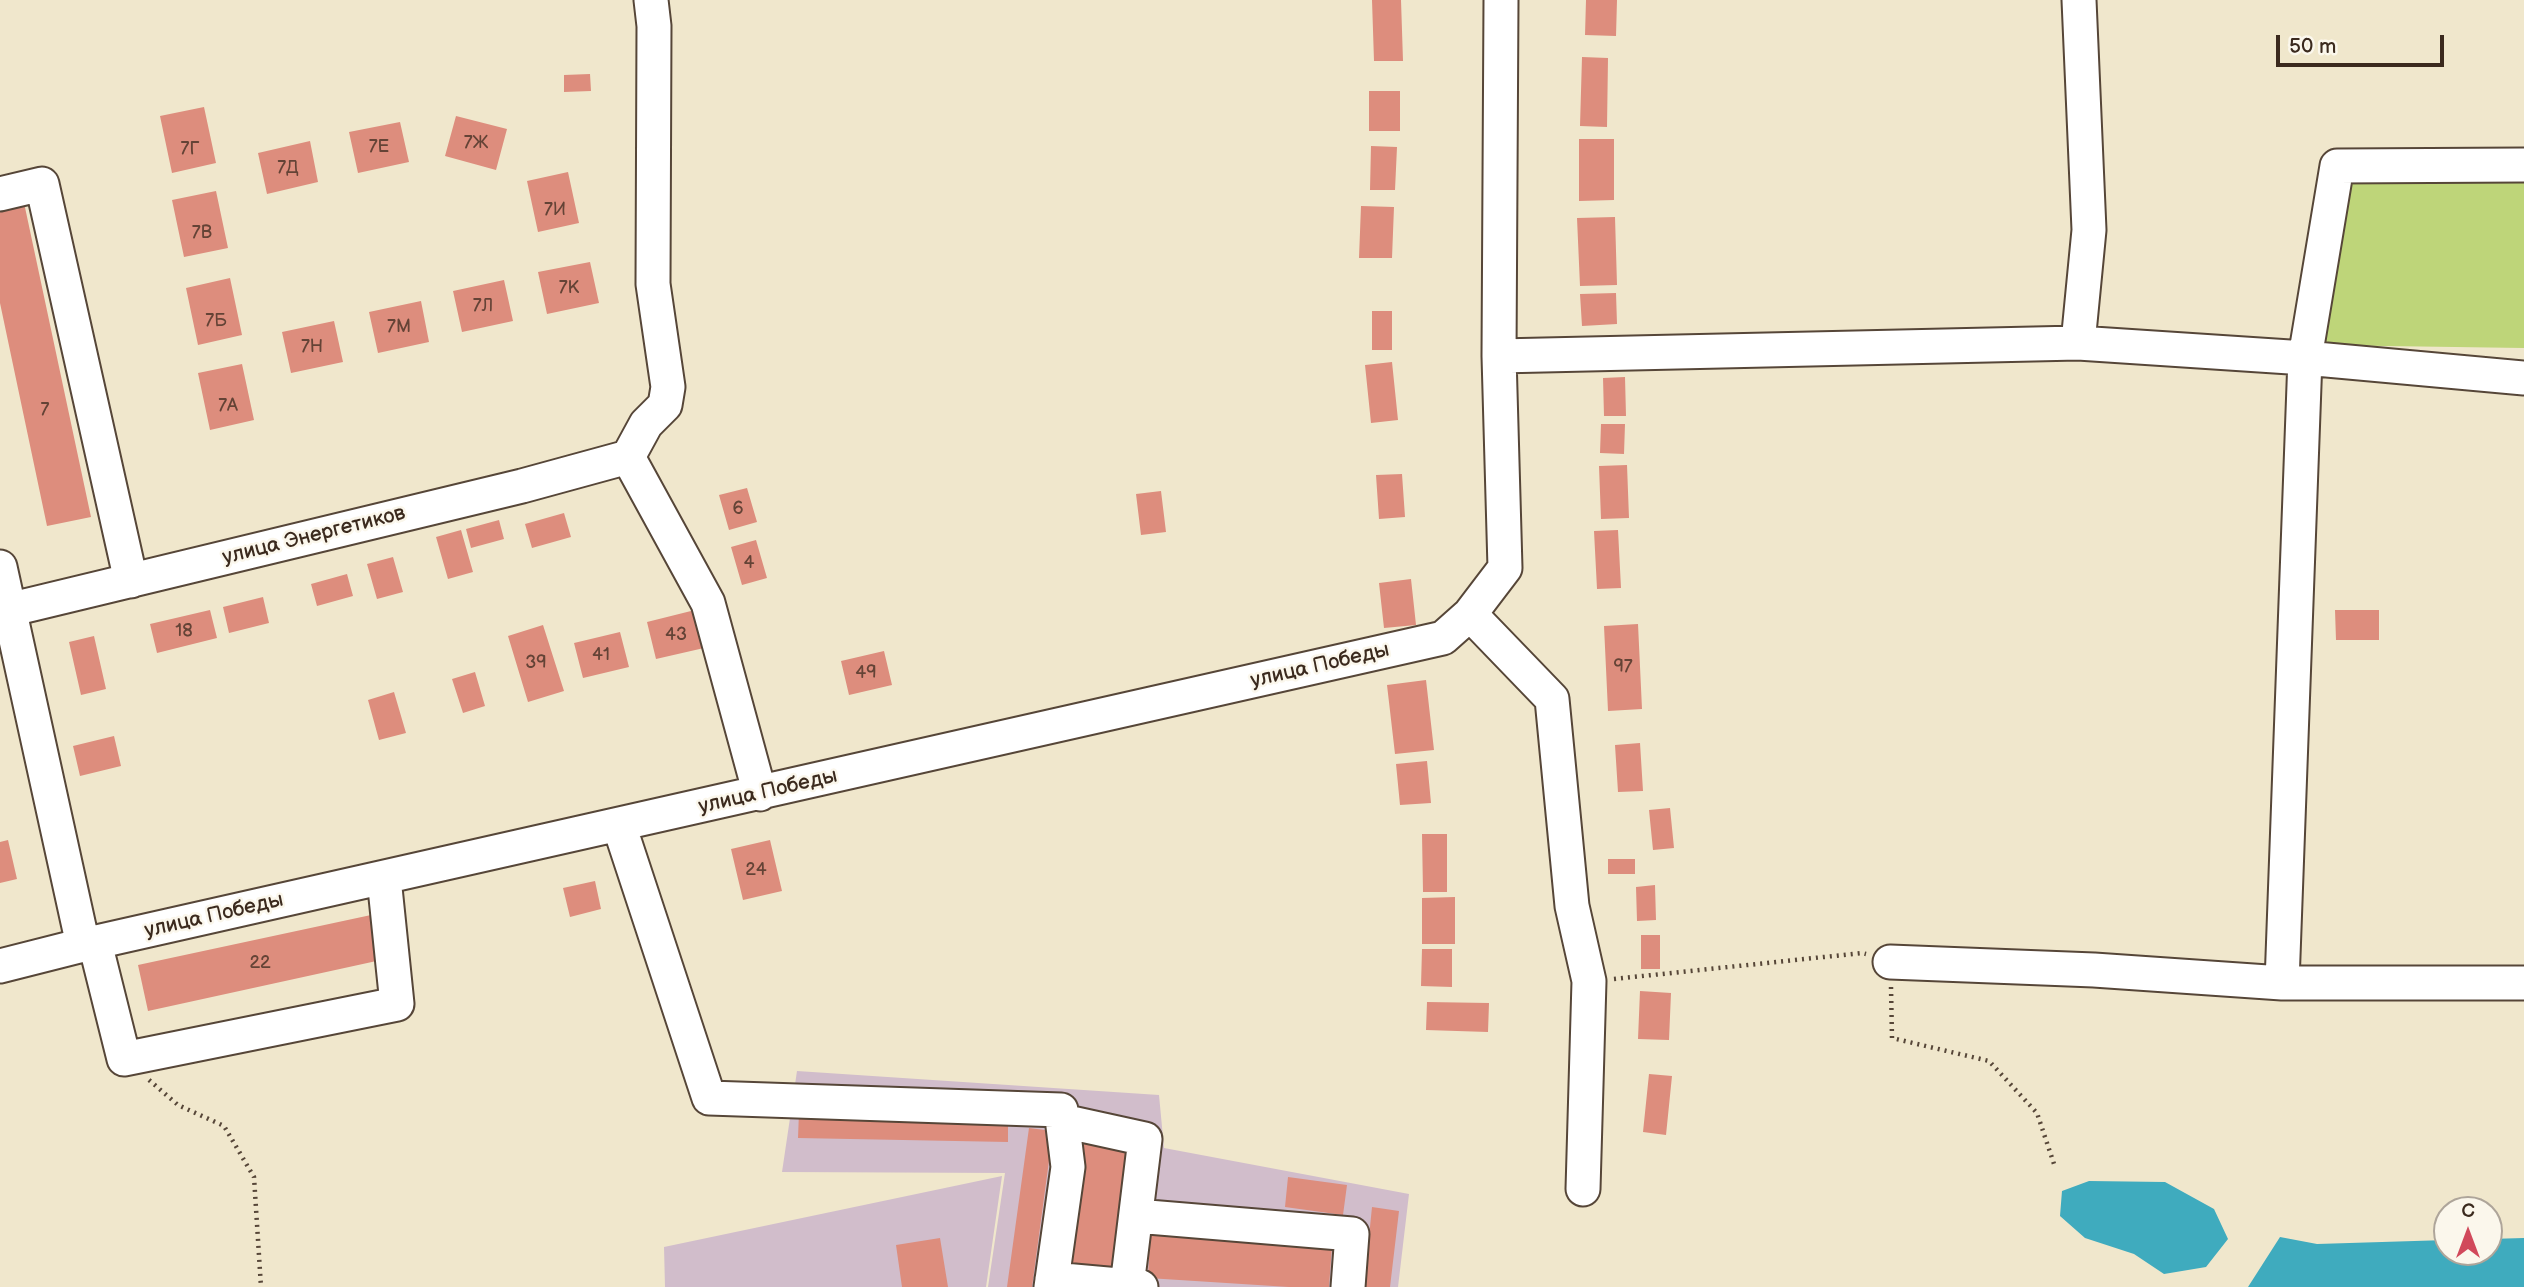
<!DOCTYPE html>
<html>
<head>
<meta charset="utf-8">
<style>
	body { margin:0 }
	#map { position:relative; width:2524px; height:1287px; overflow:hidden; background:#f0e7cc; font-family:"Balsamiq Sans",sans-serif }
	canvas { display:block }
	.north { position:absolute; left:2433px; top:1196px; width:70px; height:70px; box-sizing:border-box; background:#fbf7ec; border:2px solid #aea59a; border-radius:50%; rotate:0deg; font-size:19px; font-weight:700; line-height:28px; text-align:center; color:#3b2a1e }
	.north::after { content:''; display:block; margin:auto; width:24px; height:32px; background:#d1495b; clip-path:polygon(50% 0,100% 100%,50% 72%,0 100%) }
	.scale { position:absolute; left:2276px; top:35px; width:168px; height:32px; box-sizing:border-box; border:4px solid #3b2a1e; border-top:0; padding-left:9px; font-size:21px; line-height:24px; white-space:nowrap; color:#3b2a1e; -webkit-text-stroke:5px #fbf7ec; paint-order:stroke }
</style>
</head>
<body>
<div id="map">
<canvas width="2524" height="1287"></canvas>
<div class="north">С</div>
<div class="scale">50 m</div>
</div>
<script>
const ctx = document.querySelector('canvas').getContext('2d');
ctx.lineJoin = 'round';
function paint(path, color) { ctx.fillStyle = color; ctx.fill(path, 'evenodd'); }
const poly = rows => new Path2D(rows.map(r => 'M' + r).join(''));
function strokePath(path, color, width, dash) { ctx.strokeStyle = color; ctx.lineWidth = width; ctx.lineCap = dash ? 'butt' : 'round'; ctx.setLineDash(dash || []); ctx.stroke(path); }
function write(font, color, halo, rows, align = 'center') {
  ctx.font = font + ' "Balsamiq Sans",sans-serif'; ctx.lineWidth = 5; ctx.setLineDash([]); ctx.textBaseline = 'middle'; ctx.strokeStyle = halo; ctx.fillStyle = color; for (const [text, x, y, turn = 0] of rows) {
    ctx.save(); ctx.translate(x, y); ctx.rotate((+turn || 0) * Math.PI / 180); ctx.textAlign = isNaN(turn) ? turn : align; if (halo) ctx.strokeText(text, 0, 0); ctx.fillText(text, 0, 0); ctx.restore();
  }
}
paint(poly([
	[797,1071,1159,1095,1164,1148,1409,1194,1398,1287,988,1287,1005,1173,782,1172],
	[1002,1176,986,1287,665,1287,664,1247]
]), '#d1bdcb');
paint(poly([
	[2524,163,2524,348,2316,345,2336,181]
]), '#bed579');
paint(poly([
	[2089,1181,2165,1182,2214,1209,2228,1239,2206,1267,2164,1274,2134,1254,2085,1238,2060,1216,2062,1191],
	[2280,1237,2317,1244,2447,1240,2447,1252,2489,1252,2489,1239,2524,1238,2524,1287,2248,1287]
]), '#3fabbe');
paint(poly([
	[1372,0,1401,0,1403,61,1374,61],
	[1586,0,1617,0,1616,36,1585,35],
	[1582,57,1608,58,1607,127,1580,126],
	[590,74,591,91,564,92,564,75],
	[1369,91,1400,91,1400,131,1369,131],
	[204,107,216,163,172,173,160,116],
	[456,116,507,129,496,170,445,156],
	[400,122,409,162,358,173,349,132],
	[1579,139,1614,139,1614,200,1579,201],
	[310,141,318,182,267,194,258,153],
	[1371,146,1397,147,1395,190,1370,190],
	[568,172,579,223,538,232,527,181],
	[216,191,228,248,184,257,172,200],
	[23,198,91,517,47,526,0,303,0,203],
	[1361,206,1394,207,1392,258,1359,258],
	[1615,217,1617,285,1580,286,1577,218],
	[590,262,599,303,547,314,538,272],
	[230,278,242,335,198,345,186,288],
	[504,280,513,321,462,332,453,291],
	[1616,293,1617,324,1582,326,1580,294],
	[421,301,429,342,378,353,369,312],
	[1372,311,1392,311,1392,350,1372,350],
	[334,321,343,362,291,373,282,332],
	[1392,362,1398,420,1371,423,1365,365],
	[242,364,254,420,210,430,198,373],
	[1625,377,1626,416,1604,416,1603,378],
	[1601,424,1625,424,1624,454,1600,453],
	[1627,465,1629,518,1601,519,1599,466],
	[1402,474,1405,517,1379,519,1376,475],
	[747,488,757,522,729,530,719,495],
	[1161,491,1166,532,1141,535,1136,494],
	[564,513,571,537,532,548,525,524],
	[499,520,504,539,471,548,466,529],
	[461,530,473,572,448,579,436,537],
	[1618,530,1621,588,1597,589,1594,531],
	[756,540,767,578,742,585,731,547],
	[393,557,403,592,377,599,367,564],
	[347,574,353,596,317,606,311,584],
	[1411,579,1416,625,1384,628,1379,583],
	[263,597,269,623,229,633,223,607],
	[210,610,217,638,157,653,150,624],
	[695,610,704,648,656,659,647,622],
	[2335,610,2379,610,2379,640,2336,640],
	[1638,624,1642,709,1608,711,1604,626],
	[543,625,564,691,528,702,508,636],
	[620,632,629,667,583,678,574,643],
	[94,636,106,689,81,695,69,642],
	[884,651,892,685,849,695,841,661],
	[475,672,485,706,463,713,452,679],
	[1426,680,1434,750,1395,754,1387,685],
	[394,692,406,733,379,740,368,700],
	[114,736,121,766,80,776,73,746],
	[1640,743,1643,791,1618,792,1615,745],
	[1427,761,1431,803,1400,805,1396,764],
	[1670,808,1674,848,1653,850,1649,810],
	[1422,834,1447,834,1447,892,1423,892],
	[8,840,17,879,0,883,0,842],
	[770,840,782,891,743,900,731,849],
	[1608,859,1635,859,1635,874,1608,874],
	[595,881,601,909,570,917,563,888],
	[1655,885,1656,920,1637,921,1636,887],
	[1455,897,1455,944,1422,944,1422,898],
	[371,915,381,960,148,1011,138,965],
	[1641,935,1660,935,1660,969,1641,969],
	[1422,949,1452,949,1452,987,1421,986],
	[1640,991,1671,993,1669,1040,1638,1039],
	[1427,1002,1489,1003,1488,1032,1426,1030],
	[1649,1074,1672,1076,1666,1135,1643,1132],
	[799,1112,1008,1116,1008,1142,798,1138],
	[1029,1128,1053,1131,1032,1287,1007,1287],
	[1084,1137,1131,1142,1116,1274,1069,1269],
	[1288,1177,1347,1185,1343,1215,1285,1207],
	[1372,1207,1399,1211,1390,1287,1364,1287],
	[1150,1234,1332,1246,1329,1287,1289,1287,1148,1278],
	[940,1238,948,1287,902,1287,896,1245]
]), '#dd8d7d');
const minor = poly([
	[2524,165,2337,166,2305,358,2524,378],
	[0,194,42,184,131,581],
	[2078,343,2089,230,2079,0],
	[1499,356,2078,343,2305,358,2282,983],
	[628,457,646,424,665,405,668,387,653,284,654,26,651,0],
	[628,457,708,603,760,794],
	[0,567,83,945],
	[0,612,522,486,628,457],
	[1470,614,1552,699,1572,906,1589,981,1583,1189],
	[619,825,709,1098,1061,1110,1068,1167,1051,1287],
	[95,943,124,1059,397,1004,384,878],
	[1890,962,2094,970,2282,983,2524,983],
	[0,966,83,945,1443,638,1470,614,1505,568,1499,356,1501,0],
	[1063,1121,1145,1139,1127,1286],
	[1136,1216,1352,1234,1348,1287],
	[1052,1279,1141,1287]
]);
strokePath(minor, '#564638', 37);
strokePath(poly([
	[1614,979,1862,953,1866,954],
	[1891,987,1892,1038,1989,1061,2037,1113,2054,1164],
	[149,1080,178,1105,224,1126,254,1177,261,1287]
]), '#564638', 4.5, [2, 5]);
strokePath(minor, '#fff', 33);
write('18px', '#644336', null, [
	["7Ж",476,143],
	["7Е",379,147],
	["7Г",190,149],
	["7Д",288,168],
	["7И",555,210],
	["7В",202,233],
	["7К",569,288],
	["7Л",483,306],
	["7Б",216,321],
	["7М",399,327],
	["7Н",312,347],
	["7А",228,406],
	["7",45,410],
	["6",738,509],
	["4",749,563],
	["18",184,631],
	["43",676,635],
	["41",601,655],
	["39",536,663],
	["97",1623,667],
	["49",866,673],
	["24",756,870],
	["22",260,963]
]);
write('21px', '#3b2a1e', '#fbf7ec', [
	["улица Энергетиков",314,536,-14],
	["улица Победы",1320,666,-13],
	["улица Победы",768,792,-13],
	["улица Победы",214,916,-13]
]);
</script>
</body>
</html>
